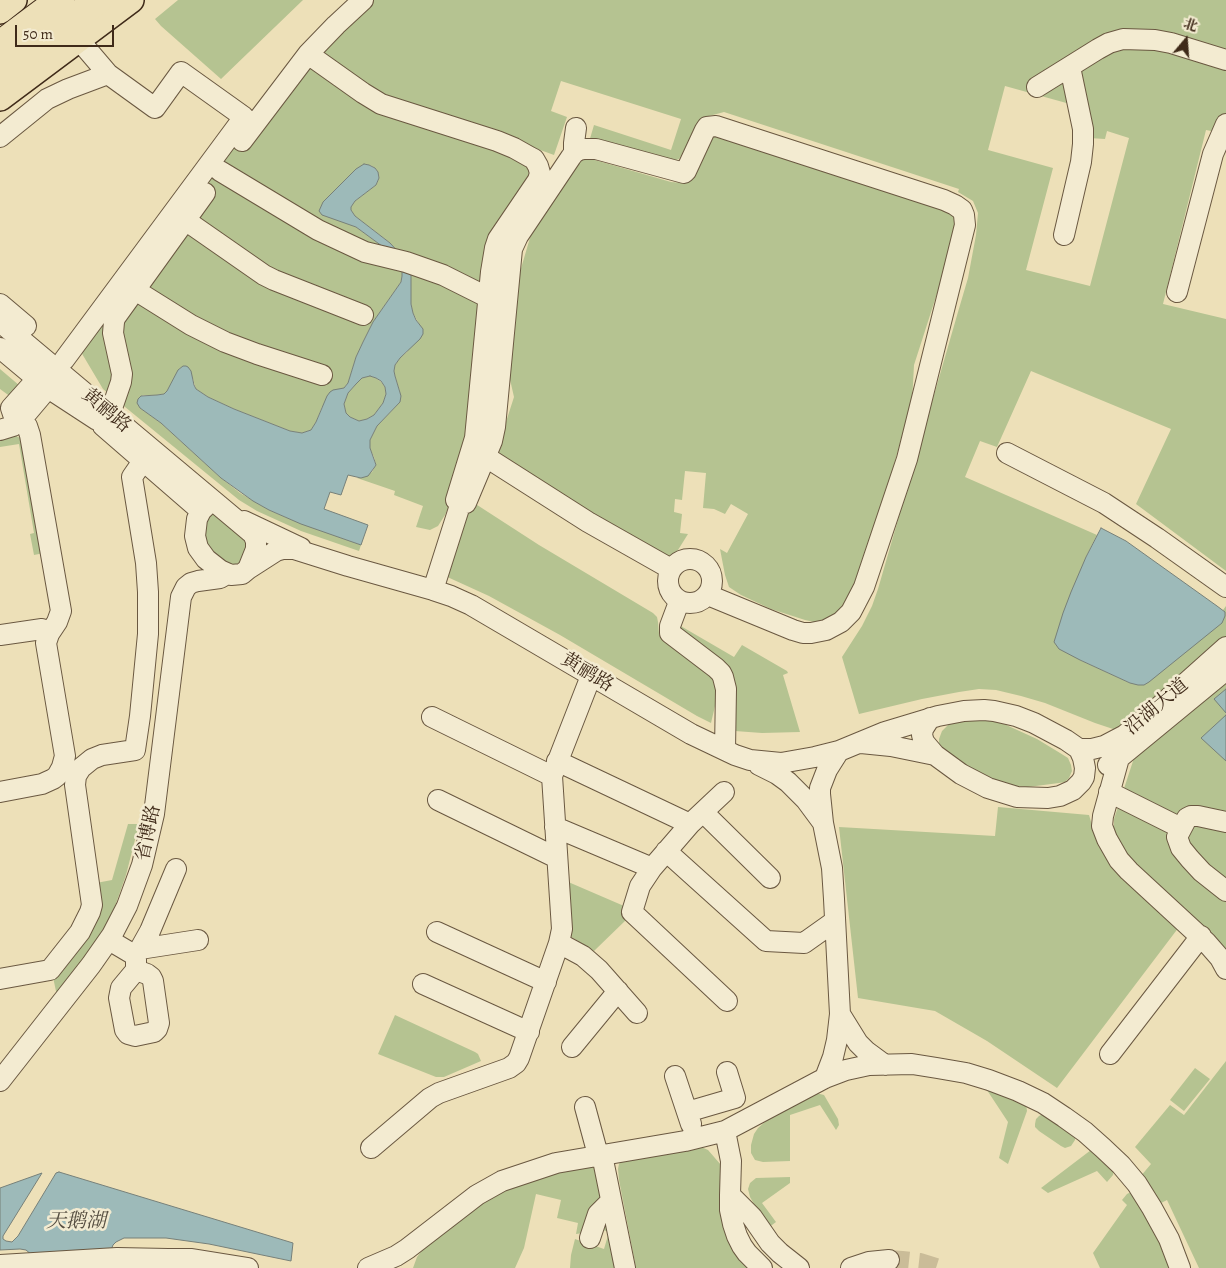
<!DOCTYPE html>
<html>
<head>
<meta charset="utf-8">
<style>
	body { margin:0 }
	#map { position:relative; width:1226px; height:1268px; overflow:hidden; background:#ede0b8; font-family:Alegreya,"Noto Serif SC",serif }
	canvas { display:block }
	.north { position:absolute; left:1161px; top:15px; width:50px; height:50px; -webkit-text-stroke:4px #f3ebd1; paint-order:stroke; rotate:18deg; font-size:14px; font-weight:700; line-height:20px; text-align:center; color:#3f2a19 }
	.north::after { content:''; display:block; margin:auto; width:18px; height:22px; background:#3f2a19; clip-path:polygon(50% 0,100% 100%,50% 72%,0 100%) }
	.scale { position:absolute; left:15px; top:25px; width:99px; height:22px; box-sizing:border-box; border:2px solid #3f2a19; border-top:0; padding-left:6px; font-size:15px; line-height:18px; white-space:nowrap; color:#3f2a19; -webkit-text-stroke:4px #f3ebd1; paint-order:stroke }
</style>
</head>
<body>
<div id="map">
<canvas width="1226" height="1268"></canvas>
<div class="north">北</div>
<div class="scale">50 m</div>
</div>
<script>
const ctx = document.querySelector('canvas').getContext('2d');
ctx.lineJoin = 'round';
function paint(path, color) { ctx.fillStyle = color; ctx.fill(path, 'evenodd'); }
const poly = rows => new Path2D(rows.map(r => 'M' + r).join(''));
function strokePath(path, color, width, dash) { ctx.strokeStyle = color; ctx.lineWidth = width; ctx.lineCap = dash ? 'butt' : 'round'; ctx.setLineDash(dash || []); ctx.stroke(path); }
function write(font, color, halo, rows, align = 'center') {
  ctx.font = font + ' Alegreya,"Noto Serif SC",serif'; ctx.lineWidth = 5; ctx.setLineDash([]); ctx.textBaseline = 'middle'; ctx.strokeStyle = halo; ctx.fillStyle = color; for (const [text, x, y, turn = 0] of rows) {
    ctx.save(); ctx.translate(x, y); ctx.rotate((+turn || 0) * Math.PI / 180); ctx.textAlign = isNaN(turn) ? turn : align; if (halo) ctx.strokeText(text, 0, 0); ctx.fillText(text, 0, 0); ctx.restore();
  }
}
paint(poly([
	[178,0,303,0,221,79,161,26,155,19],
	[371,0,1226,0,1226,134,1206,130,1163,304,1226,319,1226,571,1136,504,1171,429,1031,371,997,447,980,441,965,477,1097,535,1086,557,1080,660,1130,683,1224,612,1223,610,1226,606,1226,953,1122,850,1116,838,1114,829,1114,819,1135,755,1113,729,1095,723,1045,703,1021,696,996,690,979,689,959,692,922,699,859,714,842,657,862,626,872,606,878,589,958,312,968,278,976,235,978,213,973,201,958,192,959,189,724,112,709,116,702,121,694,130,683,153,679,159,676,160,589,142,594,125,671,150,681,119,561,81,551,111,567,117,554,155,532,147,385,97,321,55],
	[1005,86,1070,104,1085,88,1089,138,1105,139,1107,131,1129,138,1090,286,1026,270,1053,168,988,150],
	[300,57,517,157,532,165,470,442,453,497,445,515,438,526,430,530,416,527,423,506,394,495,395,491,357,478,361,478,372,472,376,465,374,457,370,449,370,440,377,426,400,402,400,392,395,376,394,371,395,365,400,358,407,352,419,324,413,313,411,304,411,274,390,243,355,216,351,210,351,207,355,201,376,185,378,181,379,175,375,168,372,166,364,164,346,223,356,227,386,249,403,269,401,282,373,322,363,342,356,357,348,383,344,388,340,389,322,407,316,422,311,430,302,433,290,431,234,409,208,397,196,389,193,379,180,368,167,391,164,394,157,395,143,395,138,399,140,408,161,423,221,478,240,493,269,510,285,517,361,545,359,551,301,531,257,511,239,500,103,389,81,352],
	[713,136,950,209,957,218,951,250,914,365,912,402,873,537,855,588,841,612,823,622,814,622,805,620,771,609,741,595,729,587,725,575,720,549,727,553,748,514,731,504,725,514,714,509,703,508,706,473,685,471,682,500,675,499,674,512,682,514,680,533,688,534,678,550,672,555,668,557,660,554,503,458,500,455,499,452,505,425,514,397,506,362,512,299,537,214,580,160,588,158,671,182,683,183,688,180],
	[0,369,20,386,11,397,0,389],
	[370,376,376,378,381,382,385,387,386,394,383,403,374,415,367,419,359,421,350,417,346,413,344,404,348,393,356,384,362,378],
	[13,434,20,438,23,442,44,553,34,555,30,534,34,533,19,444,0,447,0,435],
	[471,501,539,545,653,613,657,617,658,622,659,634,661,639,712,678,715,687,715,706,711,723,697,716,560,635,489,596,443,575],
	[214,513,250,541,242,561,235,565,228,565,221,563,204,541,202,529,210,514],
	[679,625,734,657,742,645,787,671,788,673,783,675,800,732,762,733,735,731,735,698,682,635],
	[974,720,989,720,1004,724,1037,739,1060,753,1068,758,1071,765,1072,771,1069,778,1065,782,1059,783,1028,787,1014,786,975,775,940,747,939,743,939,739,942,731,949,724,954,722],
	[998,807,1089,815,1098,845,1106,856,1179,927,1057,1088,987,1041,935,1011,858,998,839,827,995,836],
	[128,824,139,824,126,875,112,915,104,931,57,996,53,977,96,883,112,880],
	[566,881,624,906,627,919,594,951,570,936],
	[395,1015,475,1052,478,1054,481,1061,444,1077,436,1077,378,1054],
	[1226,1061,1226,1268,1199,1268,1167,1200,1157,1205,1140,1177,1151,1164,1135,1147,1170,1105,1184,1115],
	[1195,1068,1210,1079,1184,1111,1170,1100],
	[983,1084,1026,1104,1027,1111,1008,1164,999,1158,1008,1122],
	[812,1093,816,1093,824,1095,838,1119,839,1125,836,1130,820,1105,790,1115,790,1161,763,1162,755,1160,751,1153,751,1145,754,1134,758,1128,766,1121],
	[1043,1114,1075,1135,1075,1140,1071,1146,1065,1148,1061,1146,1039,1131,1035,1127,1035,1124,1036,1119,1039,1116],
	[699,1146,708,1150,721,1165,750,1268,636,1268,619,1180,618,1169,619,1164,622,1160],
	[1091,1150,1114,1170,1113,1175,1107,1182,1097,1171,1048,1193,1041,1188],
	[595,1166,606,1190,583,1233,576,1234,578,1223,557,1218,561,1200,536,1194,524,1248,515,1268,413,1268,417,1257,423,1249,469,1212,500,1192,559,1169],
	[790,1177,790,1183,762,1203,776,1222,768,1228,750,1197,748,1189,750,1183,756,1178],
	[1129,1193,1132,1193,1153,1225,1172,1268,1100,1268,1093,1253,1127,1205,1122,1200,1127,1194],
	[607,1214,611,1218,619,1268,570,1268,571,1255,575,1239,604,1249,609,1232,600,1229,598,1225,601,1217,604,1215]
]), '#b5c391');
const water = poly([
	[364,164,369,165,375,168,378,172,379,178,376,185,355,201,351,207,351,210,355,216,390,243,403,257,411,274,411,304,413,313,416,320,423,329,423,334,420,339,400,358,395,365,394,371,395,376,401,396,400,402,377,426,370,440,370,448,375,462,376,465,374,468,368,476,361,478,348,475,341,495,330,492,324,509,368,525,361,545,301,524,269,510,253,501,221,478,161,423,140,408,137,403,138,399,141,396,157,395,164,394,167,391,178,370,183,366,186,366,188,367,191,371,194,385,196,389,208,397,234,409,290,431,302,433,311,430,316,422,327,396,330,392,333,390,344,388,348,383,356,357,363,342,373,322,401,282,402,276,402,269,386,249,356,227,322,215,319,211,323,202,356,169,364,164],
	[370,376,376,378,381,381,385,387,386,394,383,403,374,415,367,419,359,421,350,417,346,413,344,404,348,393,356,384,362,378,370,376],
	[1101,528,1126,541,1217,606,1225,612,1225,616,1222,623,1149,682,1144,685,1138,685,1130,683,1080,660,1059,649,1054,642,1063,613,1071,592,1086,557,1101,528],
	[1226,689,1226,713,1214,699,1226,689],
	[1226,715,1226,761,1201,738,1226,715],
	[59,1172,293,1243,291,1261,209,1244,166,1238,124,1238,116,1242,113,1245,111,1250,32,1255,26,1250,20,1249,0,1250,0,1188,42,1173,3,1236,3,1239,6,1241,12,1242,18,1236,56,1173,59,1172]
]);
paint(water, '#9dbab9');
strokePath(water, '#778079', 1);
strokePath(poly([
	[889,1260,902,1261,920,1263,936,1268]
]), '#cabc98', 20, [20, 10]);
const minor = poly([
	[308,54,363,93,381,104,497,141,514,148,530,157,534,159,538,166,540,173,538,180,498,239,495,248,491,272,475,438,456,500,466,503,492,441,495,427,512,249,518,236,571,157,574,153,579,150,584,149,596,149,684,173,686,171,705,130,707,127,716,126,944,200,955,205,962,210,964,215,965,225,907,459,864,587,851,612,841,622,826,630,811,633,803,633,793,630,708,595],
	[1037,87,1098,49,1109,43,1123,39,1155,40,1171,43,1226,60],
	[0,137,47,99,68,89,108,74],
	[242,141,308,54,336,25,363,0],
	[574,153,574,143,576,128],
	[220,171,318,230,365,252,406,262,443,275,489,298],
	[185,220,264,275,274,280,363,315],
	[1064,235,1081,162,1083,144,1083,129,1070,67],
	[135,290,191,325,225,342,257,354,322,375],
	[1177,292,1213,154,1226,124],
	[0,304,26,326],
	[0,322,253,534,256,541,256,549,248,569,242,574,231,575,220,570,206,559,198,548,195,536,197,519,201,511,212,500],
	[0,348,48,388,97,420],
	[64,360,244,117,181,72,155,108,108,74,79,40],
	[110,414,121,382,122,374,113,333,114,322,115,318,205,193],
	[103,426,201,511],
	[0,430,13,426,21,420,48,388],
	[1007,453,1104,503,1157,538,1226,587],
	[486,457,588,522,671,569],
	[244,521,301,548],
	'668 581a22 22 0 1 1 44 0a22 22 0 1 1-44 0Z',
	[248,569,276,551,283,549,294,549,348,566,433,590,451,596,471,605,691,734,735,755,750,760,781,763,815,757,839,751,885,732,938,716,964,711,984,710,994,711,1016,716,1034,723,1066,740,1079,749,1083,758,1085,768,1084,777,1081,782,1073,790,1060,796,1048,798,1017,797,988,788,961,774,935,755,924,742,922,735,923,729,930,718],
	[433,590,461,502],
	[679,602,670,626,670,633,716,668,721,673,723,677,726,689,725,750],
	[0,635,42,629,50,632],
	[432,717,552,776],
	[861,743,891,746,935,755],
	[1079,749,1092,749,1104,746,1125,735,1160,706,1226,647],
	[839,751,827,770,820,788,820,794,823,823,832,868,834,899,840,1014,858,1043,866,1051,885,1065],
	[1119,758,1103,816,1102,826,1107,839,1119,860,1129,871,1206,942,1220,958,1226,969],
	[557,761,690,824],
	[759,765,777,774,788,782,806,800,823,823],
	[1108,765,1119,758,1226,670],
	[0,792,42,784,53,779,57,776,62,767,65,756,46,643,49,634,57,622,61,611,30,435,27,426,13,414,11,408,37,379],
	[724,792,690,824,652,868,640,886,632,912,727,1001],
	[1109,792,1181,828],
	[438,800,557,858],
	[703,812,770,878],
	[1226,822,1198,816,1191,816,1187,818,1177,837,1181,848,1190,859,1202,872,1226,891],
	[555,827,652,868],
	[666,851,766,941,804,943,835,921],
	[437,932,546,982],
	[109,940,136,956,150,931,176,869],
	[559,943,583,956,599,970,637,1013],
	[140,949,198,940],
	[136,956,136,970,121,988,119,998,125,1030,128,1034,135,1036,154,1032,157,1029,159,1023,153,981,151,977,147,974,136,970],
	[0,979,50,970,80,932,90,912,92,905,75,785,76,776,81,768,92,759,102,755,135,750,140,716,148,634,148,592,146,563,132,477,143,461],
	[423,984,529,1032],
	[572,1047,618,991],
	[1110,1054,1201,936],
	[675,1076,691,1124],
	[825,1078,833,1057,837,1040,840,1014],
	[0,1081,91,965,112,935,127,906,142,865,154,814,181,597,186,587,191,583,198,581,220,578,227,574],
	[585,1107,598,1155],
	[687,1112,735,1098,727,1072],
	[725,1131,731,1161,730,1195,730,1210,733,1224,737,1236,742,1246,747,1253,762,1268],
	[371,1148,430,1098,439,1093,509,1068,516,1063,519,1058,559,943,562,929,552,776,591,676],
	[602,1155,625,1268],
	[730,1195,752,1217,770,1243,780,1253,799,1268],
	[590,1238,598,1214,611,1201],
	[0,1265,117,1258,168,1259,192,1259,248,1268],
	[368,1268,396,1256,407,1249,477,1195,502,1181,556,1163,685,1141,725,1131,825,1078,846,1070,869,1065,912,1064,937,1068,966,1073,989,1080,1018,1091,1043,1103,1064,1117,1085,1132,1103,1148,1121,1165,1137,1184,1152,1208,1169,1239,1180,1268],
	[851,1268,869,1262,889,1260]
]);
const major = poly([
	[0,11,14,0],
	[0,98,131,0]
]);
const highway = poly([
	[0,45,60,0],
	[0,73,98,0]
]);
strokePath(minor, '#6a5841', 22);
strokePath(major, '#3f2a19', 28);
strokePath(highway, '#3f2a19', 30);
strokePath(minor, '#f3ebd1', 20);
strokePath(major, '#ede0b8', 25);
strokePath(highway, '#ede0b8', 28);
write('19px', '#3f2a19', '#f3ebd1', [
	["黄鹂路",106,411,40],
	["黄鹂路",587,673,31],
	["沿湖大道",1157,707,-40],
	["省博路",149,833,-78]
]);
write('italic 20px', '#564e41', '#f3ebd1', [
	["天鹅湖",76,1222]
]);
</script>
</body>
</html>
